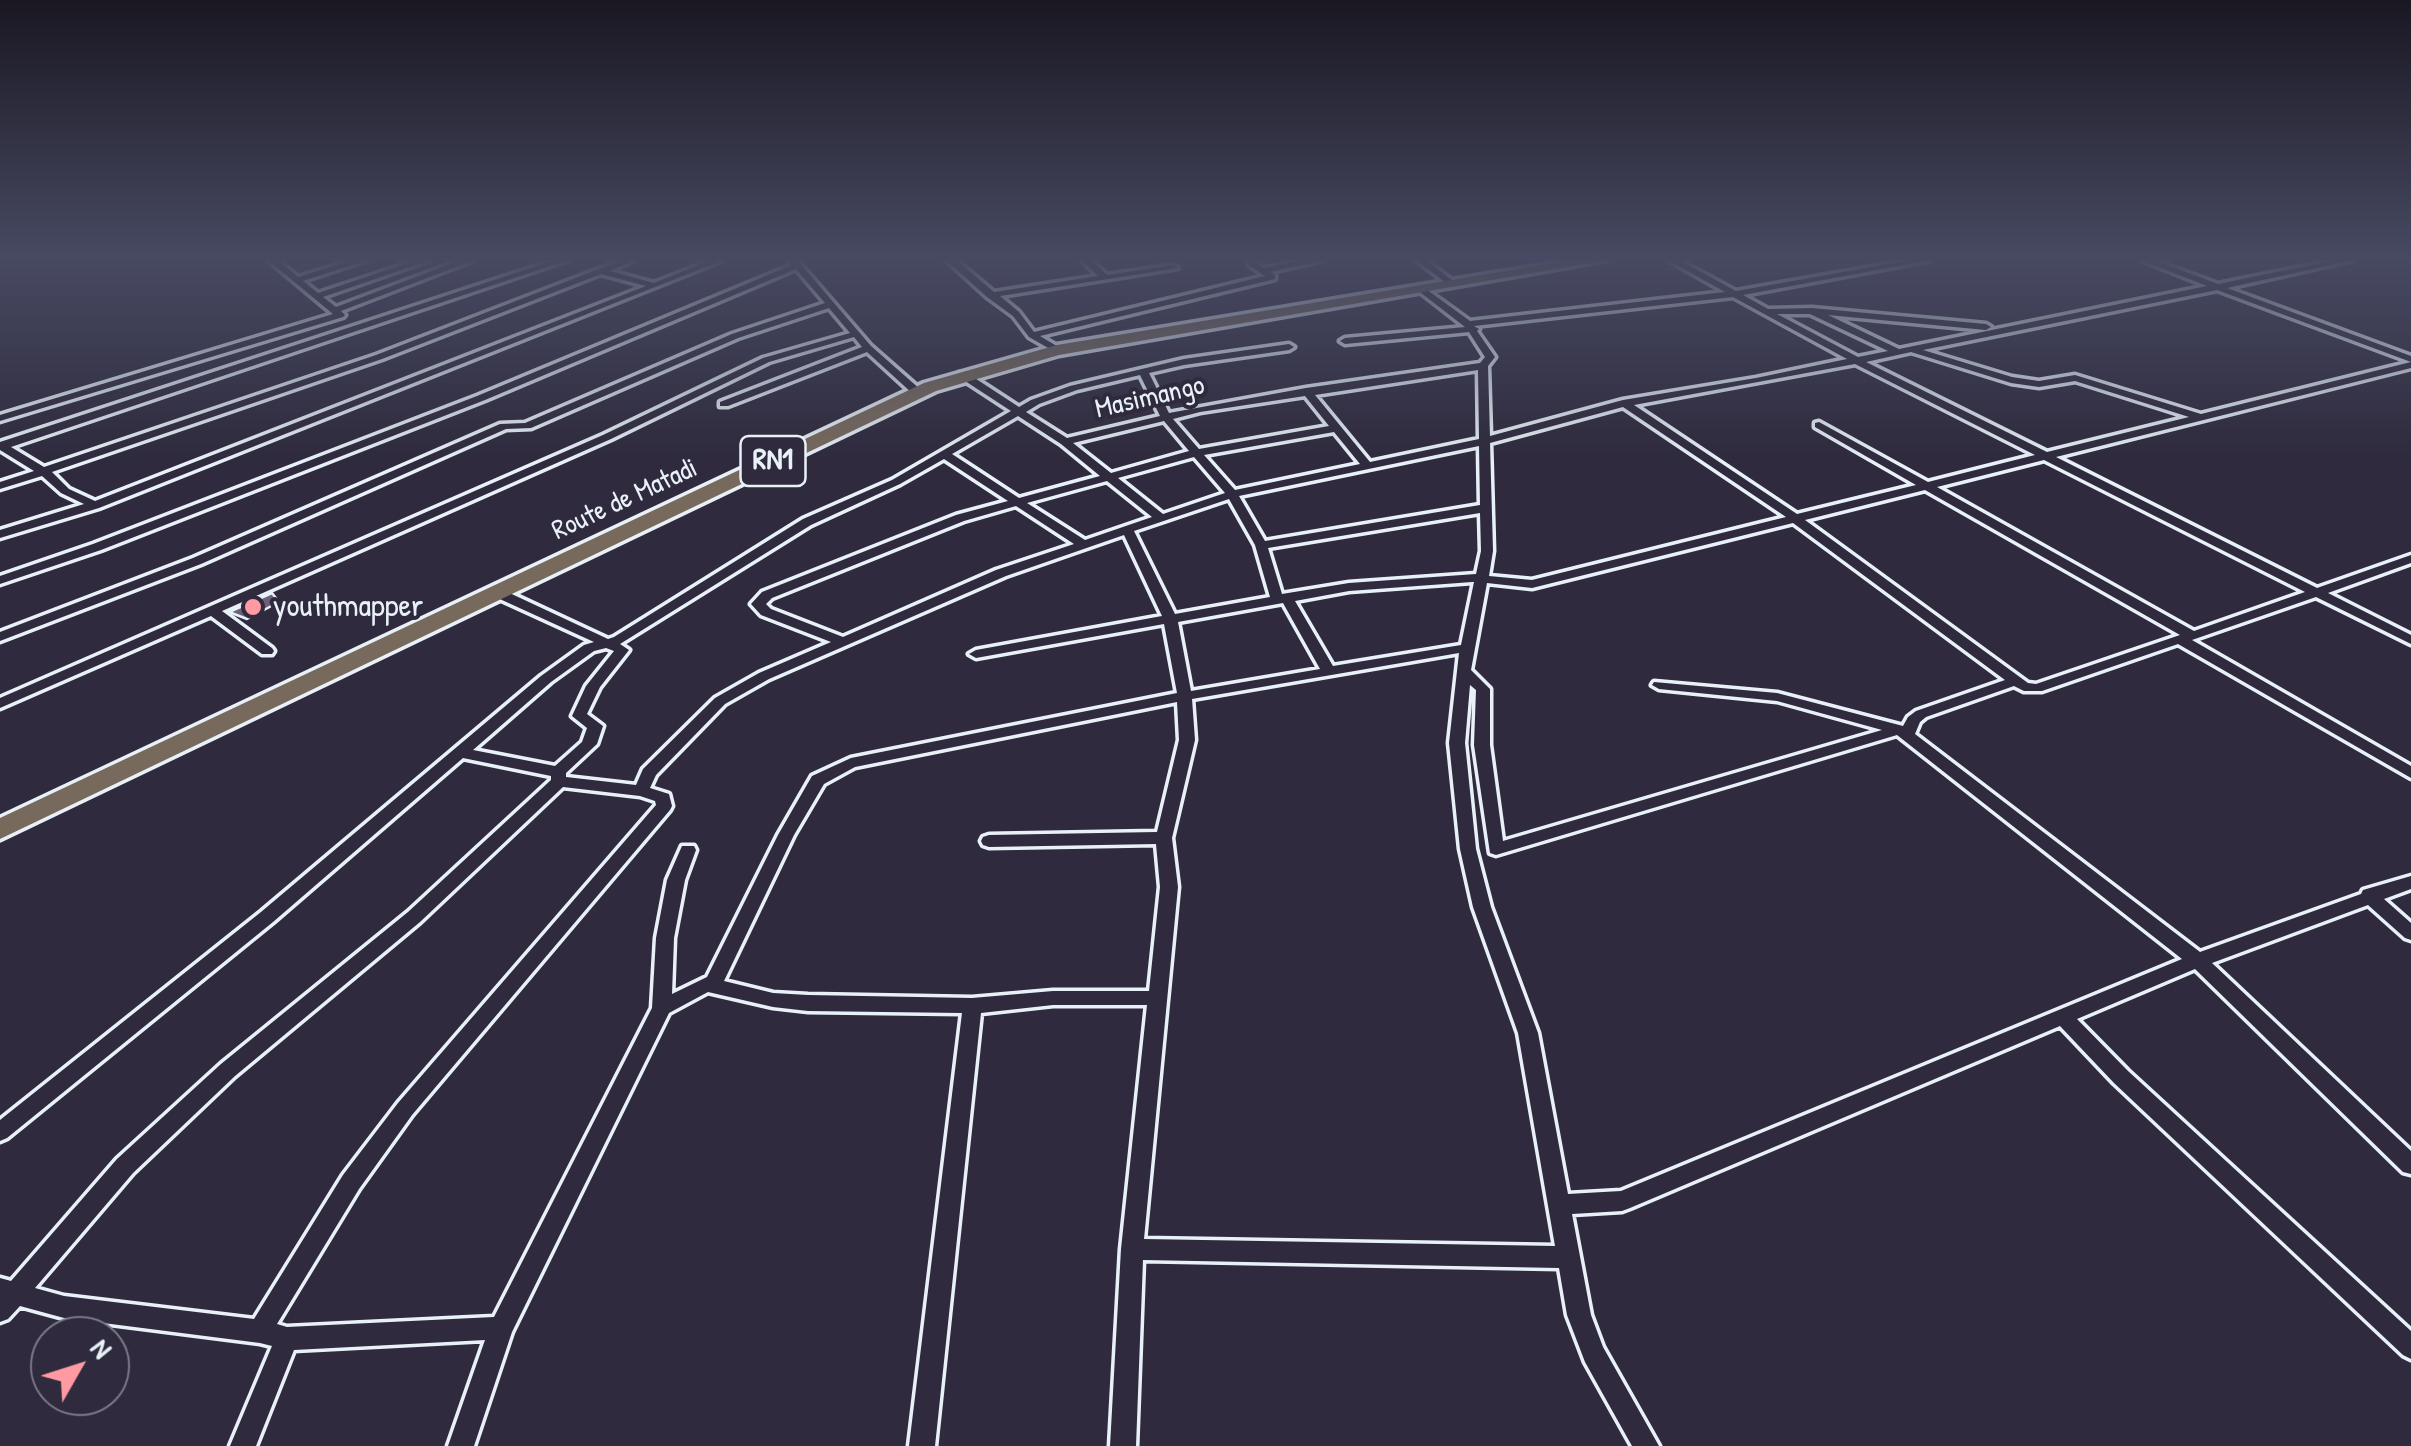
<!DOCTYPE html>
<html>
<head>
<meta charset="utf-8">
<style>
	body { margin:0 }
	#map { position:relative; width:2411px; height:1446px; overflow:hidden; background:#2f2a3d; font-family:"Patrick Hand",sans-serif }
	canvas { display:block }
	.north { position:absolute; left:30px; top:1316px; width:100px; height:100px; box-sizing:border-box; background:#2f2a3d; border:2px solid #797a88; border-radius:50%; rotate:51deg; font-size:28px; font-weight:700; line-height:40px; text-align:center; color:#e8f1f8 }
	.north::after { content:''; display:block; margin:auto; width:35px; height:45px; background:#ff9aa2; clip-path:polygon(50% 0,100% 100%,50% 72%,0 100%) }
</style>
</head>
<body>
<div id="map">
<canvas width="2411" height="1446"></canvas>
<div class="north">N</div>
</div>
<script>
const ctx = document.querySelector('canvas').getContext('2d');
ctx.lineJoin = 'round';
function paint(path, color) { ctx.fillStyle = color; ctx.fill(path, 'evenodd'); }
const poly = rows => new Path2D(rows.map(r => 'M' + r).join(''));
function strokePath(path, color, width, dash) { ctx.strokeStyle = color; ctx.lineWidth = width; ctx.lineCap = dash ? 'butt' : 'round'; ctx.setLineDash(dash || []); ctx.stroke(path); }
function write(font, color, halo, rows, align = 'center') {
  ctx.font = font + ' "Patrick Hand",sans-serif'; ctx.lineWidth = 8; ctx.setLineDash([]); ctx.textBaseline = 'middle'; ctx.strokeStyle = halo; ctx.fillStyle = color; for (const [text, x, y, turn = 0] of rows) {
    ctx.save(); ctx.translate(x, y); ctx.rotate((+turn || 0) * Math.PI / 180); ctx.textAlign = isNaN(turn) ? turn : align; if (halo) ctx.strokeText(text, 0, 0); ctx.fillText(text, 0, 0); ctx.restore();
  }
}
const building = poly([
	[272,593,279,602,247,619,229,612,272,593]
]);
paint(building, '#6e607d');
strokePath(building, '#e8f1f8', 2.5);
const minor = poly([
	[268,260,278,260,298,277,353,260,367,260,303,281,318,293,417,260,430,260,323,297,336,307,461,260,474,260,341,311,345,315,343,317,0,421,0,415,333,314,268,260],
	[555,260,568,260,11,447,44,467,376,355,622,260,634,260,610,271,654,283,711,260,723,260,99,508,0,538,0,530,84,504,61,493,42,476,0,489,0,482,34,471,0,450,0,442,555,260],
	[601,274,646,286,95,501,69,489,52,472,382,359,601,274],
	[789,260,797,260,871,346,921,390,921,394,913,394,867,352,728,406,720,406,720,402,862,347,854,337,769,362,611,439,222,611,272,648,274,651,272,654,262,654,211,616,0,708,0,698,603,435,763,358,850,333,829,308,738,338,531,428,506,429,201,564,0,641,0,632,193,558,500,424,525,423,732,334,825,303,796,269,485,400,101,550,0,584,0,576,93,544,477,396,792,265,789,260],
	[946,260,956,260,994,292,1098,276,1082,260,1091,260,1107,275,1174,265,1178,268,1000,296,1019,312,1034,332,1265,276,1249,265,1248,263,1252,260,1264,268,1304,260,1324,260,1270,272,1275,275,1275,279,1040,336,1060,348,1060,352,1057,353,1029,337,1013,316,987,297,946,260],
	[1416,260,1426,260,1457,284,1450,286,1416,260],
	[1668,260,1679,260,1736,291,1911,260,1931,260,1743,295,1768,309,1812,308,1986,324,1991,327,1986,330,1828,315,1899,349,2207,286,2141,260,2154,260,2218,284,2335,260,2353,260,2227,288,2411,356,2411,362,2217,290,1923,350,2012,377,2039,381,2075,375,2201,414,2411,362,2411,368,2056,457,2317,588,2411,555,2411,563,2328,593,2411,635,2411,644,2316,597,2192,640,2411,766,2411,778,2178,644,2042,691,2024,691,2014,686,1926,717,1920,722,1915,734,2200,952,2361,894,2363,890,2411,876,2411,889,2384,899,2411,923,2411,940,2405,938,2368,905,2212,963,2411,1151,2411,1174,2403,1172,2195,969,2077,1019,2128,1071,2411,1331,2411,1359,2403,1355,2114,1083,2060,1026,1630,1208,1622,1211,1572,1214,1591,1315,1603,1347,1659,1446,1632,1446,1585,1362,1567,1315,1559,1268,1143,1260,1136,1446,1110,1446,1121,1249,1147,1005,1053,1005,981,1013,935,1446,909,1446,962,1013,808,1011,773,1007,708,992,669,1013,512,1332,474,1446,448,1446,485,1340,294,1350,256,1446,230,1446,272,1346,260,1343,64,1318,20,1306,8,1319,0,1322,0,1278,11,1281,117,1159,221,1064,408,912,551,780,551,776,463,758,273,922,7,1138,0,1141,0,1120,261,912,541,676,584,645,594,642,491,595,489,592,491,589,501,589,608,639,614,637,803,519,892,480,1011,411,959,377,959,373,967,373,1019,407,1031,400,1070,386,1184,359,1289,344,1294,347,1289,350,1184,365,1149,373,1169,413,1306,388,1480,363,1485,357,1469,332,1345,344,1340,341,1345,338,1465,327,1420,292,1420,288,1423,287,1470,321,1725,292,1668,260],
	[1733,297,1847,359,1756,378,1623,400,1490,436,1488,366,1495,357,1477,331,1479,329,1474,326,1733,297],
	[1777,314,1810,314,1888,351,1858,357,1777,314],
	[1911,352,2011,383,2039,387,2075,381,2189,417,2047,452,1866,362,1911,352],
	[1855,364,2035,455,1928,482,1819,422,1815,423,1815,427,1916,485,1797,514,1634,405,1855,364],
	[1478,370,1479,439,1370,462,1315,395,1478,370],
	[1140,375,1160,416,1067,438,1026,412,1039,404,1077,390,1140,375],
	[1305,396,1329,426,1199,449,1173,419,1200,412,1305,396],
	[1623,407,1786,517,1532,580,1489,576,1493,551,1490,443,1623,407],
	[1018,416,1061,444,1100,476,1019,498,952,454,1018,416],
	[1164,421,1189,451,1111,473,1073,443,1164,421],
	[1334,432,1360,464,1235,490,1204,455,1334,432],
	[1479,446,1480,505,1265,541,1239,496,1479,446],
	[1194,457,1225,493,1163,514,1118,478,1194,457],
	[944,459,1008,501,956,515,762,592,751,604,761,615,831,642,759,673,715,698,643,769,636,785,566,777,566,773,597,744,603,726,587,714,600,687,629,650,620,644,811,525,900,484,944,459],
	[2044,460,2305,592,2194,631,1937,487,2044,460],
	[1107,481,1152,517,1085,540,1027,503,1107,481],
	[1925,490,2180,635,2036,684,2028,683,1805,520,1925,490],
	[1229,499,1255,545,1270,597,1175,614,1134,531,1229,499],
	[1016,506,1074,544,996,570,843,637,771,609,766,604,772,598,964,521,1016,506],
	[1480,513,1481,551,1476,574,1349,583,1282,594,1268,548,1480,513],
	[1793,523,2005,680,1916,711,1908,717,1903,726,1777,693,1654,682,1652,685,1659,689,1777,701,1882,730,1503,841,1490,745,1490,689,1471,670,1487,583,1532,588,1793,523],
	[1124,535,1162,616,976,650,969,654,976,658,1164,624,1177,693,851,758,812,776,778,835,707,977,672,994,674,938,685,880,696,850,694,846,682,846,667,880,656,938,652,1008,494,1317,287,1327,277,1324,359,1189,412,1115,670,810,672,806,669,794,650,788,656,775,725,704,769,679,1006,576,1124,535],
	[1472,582,1474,582,1461,645,1333,666,1295,601,1349,591,1472,582],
	[1283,603,1320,669,1191,691,1178,622,1283,603],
	[606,648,614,651,586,686,572,716,587,728,582,742,555,766,473,750,551,682,594,651,606,648],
	[1459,653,1449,743,1460,849,1473,907,1518,1033,1555,1246,1144,1239,1178,887,1172,838,1195,740,1192,699,1459,653],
	[1470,685,1476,690,1474,745,1490,853,1496,855,1897,735,2182,959,1621,1191,1568,1194,1538,1033,1491,907,1476,849,1465,743,1470,685],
	[1177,702,1179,740,1157,832,989,835,983,837,981,841,983,845,989,847,1156,844,1160,887,1149,991,1053,991,972,998,808,995,773,993,724,981,794,835,824,784,855,767,1177,702],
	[563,787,640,796,655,801,656,805,398,1103,343,1175,254,1319,64,1296,35,1288,133,1173,235,1076,420,922,563,787]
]);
const trunk = poly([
	[1573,260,1607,260,1059,355,936,391,0,839,0,818,924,383,1057,345,1573,260]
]);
strokePath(minor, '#e8f1f8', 7);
strokePath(trunk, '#e8f1f8', 7);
paint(minor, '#2f2a3d');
paint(trunk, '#77695c');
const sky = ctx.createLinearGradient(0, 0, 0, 463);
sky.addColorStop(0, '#1a1722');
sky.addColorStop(0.56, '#474a62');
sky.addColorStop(1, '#474a6200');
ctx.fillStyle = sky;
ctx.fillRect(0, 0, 2411, 463);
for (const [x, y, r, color] of [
	[253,607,10,"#ff9aa2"]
]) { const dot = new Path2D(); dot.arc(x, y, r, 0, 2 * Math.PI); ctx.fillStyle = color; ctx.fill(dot); strokePath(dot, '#2f2a3d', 4); }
write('28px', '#e8f1f8', '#2f2a3d', [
	["Masimango",1150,398,-13],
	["Route de Matadi",625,500,-25]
]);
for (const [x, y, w] of [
	[773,461,65]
]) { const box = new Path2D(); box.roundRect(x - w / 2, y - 25, w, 50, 8); ctx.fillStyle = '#2f2a3d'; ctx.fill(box); strokePath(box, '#e8f1f8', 2.5); }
write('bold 30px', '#e8f1f8', null, [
	["RN1",773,461]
]);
write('32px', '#e8f1f8', '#2f2a3d', [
	["youthmapper",273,607]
], 'left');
</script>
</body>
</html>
